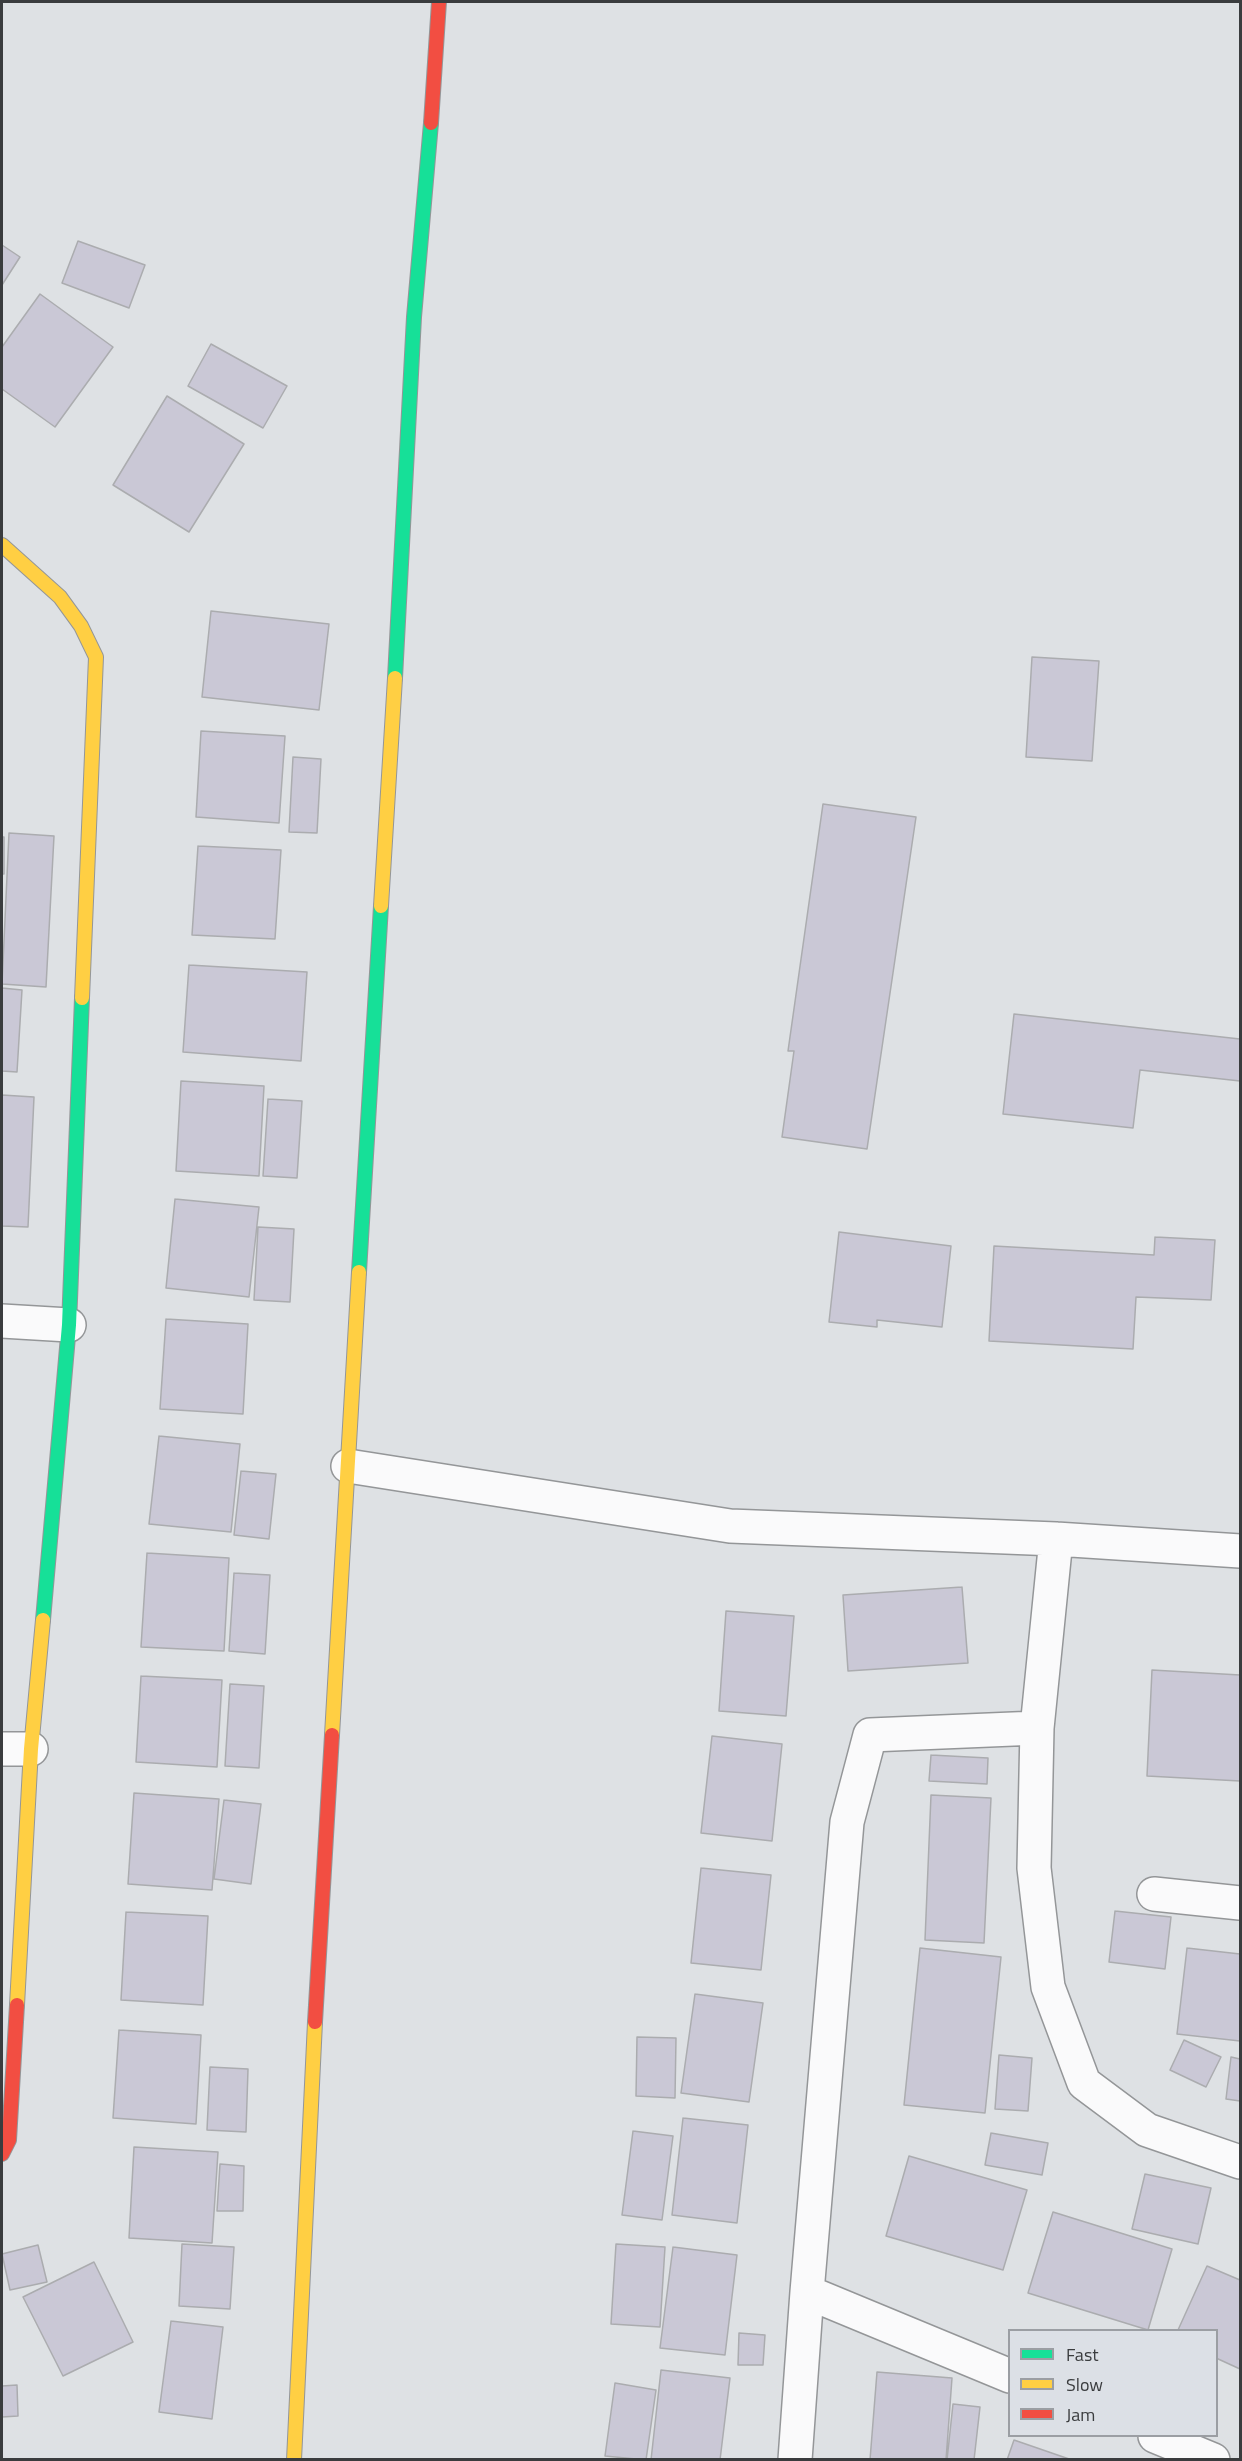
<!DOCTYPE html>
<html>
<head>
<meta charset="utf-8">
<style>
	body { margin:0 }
	#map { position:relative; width:1242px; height:2461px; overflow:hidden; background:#dee1e4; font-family:"Titillium Web",sans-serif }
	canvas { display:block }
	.frame { position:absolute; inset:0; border:3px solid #3a3c3e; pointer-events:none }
	.legend { position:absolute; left:1008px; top:2329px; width:210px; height:108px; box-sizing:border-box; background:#dce0e6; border:2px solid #9b9ea3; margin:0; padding:8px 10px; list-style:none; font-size:18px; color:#3a3c3e }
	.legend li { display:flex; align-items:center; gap:12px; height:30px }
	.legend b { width:30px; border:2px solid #9b9ea3 }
</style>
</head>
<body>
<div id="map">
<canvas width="1242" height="2461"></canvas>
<div class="frame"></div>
<ul class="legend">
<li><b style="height:8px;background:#16e098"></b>Fast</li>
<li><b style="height:8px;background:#ffcf43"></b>Slow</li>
<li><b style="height:8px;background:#f24e42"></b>Jam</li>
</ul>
</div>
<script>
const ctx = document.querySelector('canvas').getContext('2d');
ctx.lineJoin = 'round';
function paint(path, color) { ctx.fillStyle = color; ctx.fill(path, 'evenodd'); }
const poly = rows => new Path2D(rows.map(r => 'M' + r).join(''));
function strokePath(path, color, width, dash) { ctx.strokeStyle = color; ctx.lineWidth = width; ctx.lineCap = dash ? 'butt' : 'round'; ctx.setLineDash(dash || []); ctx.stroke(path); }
const building = poly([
	[78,241,145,265,129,308,62,283,78,241],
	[2,245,20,257,2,285,2,245],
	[40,294,113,347,55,427,2,389,2,347,40,294],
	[211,344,287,386,263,428,188,386,211,344],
	[167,396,244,444,189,532,113,485,167,396],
	[211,611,329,624,319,710,202,697,211,611],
	[1032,657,1099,661,1092,761,1026,757,1032,657],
	[201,731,285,736,279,823,196,817,201,731],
	[293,757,321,759,317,833,289,832,293,757],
	[823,804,916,817,867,1149,782,1137,794,1051,788,1051,823,804],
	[9,833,54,836,46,987,2,984,9,833],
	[2,837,4,837,4,874,2,874,2,837],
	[198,846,281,850,275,939,192,935,198,846],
	[189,965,307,972,301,1061,183,1052,189,965],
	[2,988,22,990,17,1072,2,1071,2,988],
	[1014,1014,1240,1039,1240,1081,1140,1070,1133,1128,1003,1114,1014,1014],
	[181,1081,264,1086,259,1176,176,1171,181,1081],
	[2,1095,34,1097,28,1227,2,1226,2,1095],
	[268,1099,302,1101,297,1178,263,1176,268,1099],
	[175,1199,259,1207,249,1297,166,1288,175,1199],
	[258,1227,294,1229,290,1302,254,1300,258,1227],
	[839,1232,951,1246,942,1327,877,1320,877,1327,829,1322,839,1232],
	[1155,1237,1215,1240,1211,1300,1136,1297,1133,1349,989,1341,994,1246,1154,1255,1155,1237],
	[166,1319,248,1324,243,1414,160,1409,166,1319],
	[159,1436,240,1444,231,1532,149,1524,159,1436],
	[241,1471,276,1474,269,1539,234,1535,241,1471],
	[147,1553,229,1558,224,1651,141,1647,147,1553],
	[234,1573,270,1575,265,1654,229,1651,234,1573],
	[962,1587,968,1663,848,1671,843,1595,962,1587],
	[726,1611,794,1616,786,1716,719,1711,726,1611],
	[1152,1670,1240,1675,1240,1781,1147,1776,1152,1670],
	[141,1676,222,1680,217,1767,136,1762,141,1676],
	[230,1684,264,1686,259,1768,225,1766,230,1684],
	[712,1736,782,1744,772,1841,701,1833,712,1736],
	[931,1755,988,1758,987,1784,929,1781,931,1755],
	[134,1793,219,1799,212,1890,128,1884,134,1793],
	[931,1795,991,1798,984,1943,925,1940,931,1795],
	[224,1800,261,1804,251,1884,214,1879,224,1800],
	[701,1868,771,1875,761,1970,691,1963,701,1868],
	[1115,1911,1171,1917,1165,1969,1109,1962,1115,1911],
	[126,1912,208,1916,203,2005,121,2000,126,1912],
	[920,1948,1001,1957,985,2113,904,2105,920,1948],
	[1187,1948,1240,1954,1240,2041,1177,2034,1187,1948],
	[695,1994,763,2003,749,2102,681,2093,695,1994],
	[119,2030,201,2035,196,2124,113,2118,119,2030],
	[637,2037,676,2038,675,2098,636,2096,637,2037],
	[1184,2040,1221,2057,1206,2087,1170,2070,1184,2040],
	[999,2055,1032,2058,1028,2111,995,2109,999,2055],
	[1231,2057,1240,2059,1240,2101,1226,2099,1231,2057],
	[210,2067,248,2069,246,2132,207,2130,210,2067],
	[683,2118,748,2125,737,2223,672,2215,683,2118],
	[633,2131,673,2136,662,2220,622,2215,633,2131],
	[991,2133,1048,2143,1042,2175,985,2165,991,2133],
	[134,2147,218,2152,212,2243,129,2238,134,2147],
	[909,2156,1027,2190,1003,2270,886,2236,909,2156],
	[220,2164,244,2166,243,2211,217,2211,220,2164],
	[1145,2174,1211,2188,1198,2244,1132,2229,1145,2174],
	[1053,2212,1172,2249,1148,2330,1028,2293,1053,2212],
	[182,2244,234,2247,230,2309,179,2306,182,2244],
	[616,2244,665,2247,660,2327,611,2324,616,2244],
	[38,2245,47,2282,10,2290,2,2254,38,2245],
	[673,2247,737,2255,725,2355,660,2348,673,2247],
	[94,2262,133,2342,63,2376,23,2297,94,2262],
	[1207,2266,1240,2280,1240,2369,1216,2358,1216,2330,1178,2330,1207,2266],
	[171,2321,223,2327,212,2419,159,2412,171,2321],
	[739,2333,765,2335,763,2365,738,2365,739,2333],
	[661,2370,730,2378,720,2460,651,2460,661,2370],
	[877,2372,952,2378,946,2460,870,2460,877,2372],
	[615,2383,656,2390,646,2460,605,2456,615,2383],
	[17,2385,18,2416,2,2417,2,2386,17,2385],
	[953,2404,980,2407,974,2460,947,2460,953,2404],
	[1014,2440,1072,2460,1007,2460,1014,2440]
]);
paint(building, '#cac8d6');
strokePath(building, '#abacaf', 1.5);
const street = poly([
	[2,1321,69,1325],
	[348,1466,730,1526,1056,1539,1240,1551],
	[1056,1539,1037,1728,1034,1868,1048,1987,1084,2083,1147,2130,1240,2162],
	[2,1749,31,1749],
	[1154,1894,1240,1903],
	[807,2292,1010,2376],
	[1155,2436,1213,2460],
	[795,2460,807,2292,847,1822,870,1735,1037,1728]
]);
const fast = poly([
	[395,678,414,317,431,123],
	[359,1272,381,906],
	[43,1620,69,1325,82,998]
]);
const slow = poly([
	[2,545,60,597,81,626,96,657,82,998],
	[381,906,395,678],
	[332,1735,359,1272],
	[17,2005,31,1749,43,1620],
	[294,2460,315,2022]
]);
const jam = poly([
	[431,123,439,2],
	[315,2022,332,1735],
	[2,2154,9,2140,17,2005]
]);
strokePath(street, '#949698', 36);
strokePath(fast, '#949698', 16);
strokePath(slow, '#949698', 16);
strokePath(jam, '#949698', 16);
strokePath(street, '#fafafb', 33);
strokePath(fast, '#16e098', 14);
strokePath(slow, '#ffcf43', 14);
strokePath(jam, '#f24e42', 14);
</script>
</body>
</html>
